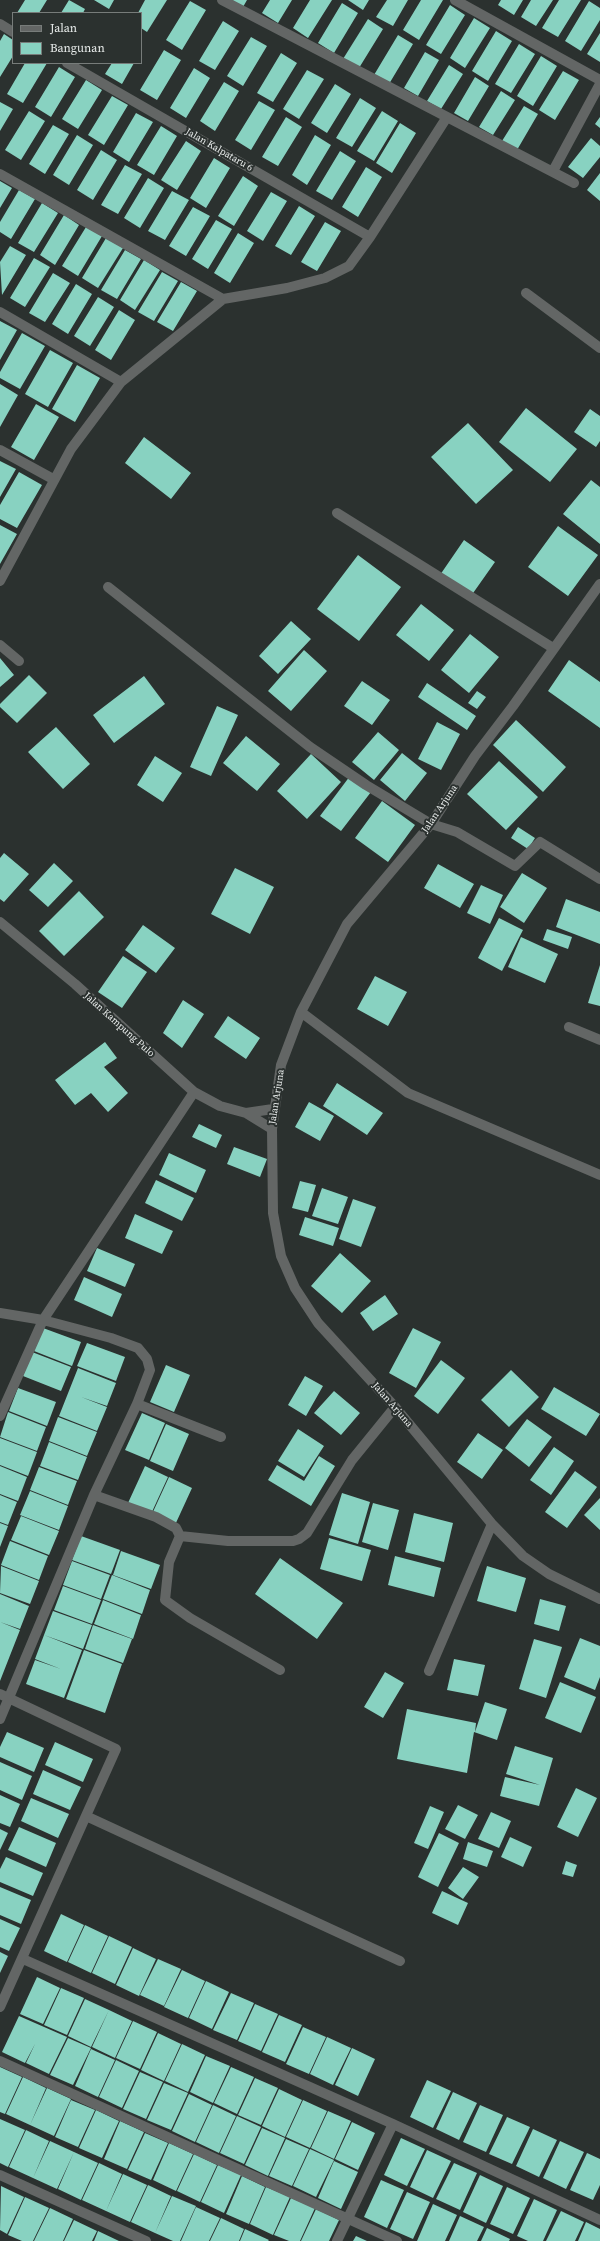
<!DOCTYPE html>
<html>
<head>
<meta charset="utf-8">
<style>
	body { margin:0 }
	#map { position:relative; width:600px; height:2241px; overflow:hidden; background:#2b312f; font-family:"Source Serif 4",serif }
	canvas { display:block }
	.legend { position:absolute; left:12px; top:12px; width:130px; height:52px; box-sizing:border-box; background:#2b312f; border:1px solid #777c7a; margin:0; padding:5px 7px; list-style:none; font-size:12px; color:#e8eceb }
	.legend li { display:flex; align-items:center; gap:8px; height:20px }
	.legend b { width:20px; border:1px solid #777c7a }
</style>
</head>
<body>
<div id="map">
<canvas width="600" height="2241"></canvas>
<ul class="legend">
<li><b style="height:5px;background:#636665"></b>Jalan</li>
<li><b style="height:11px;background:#88d2c1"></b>Bangunan</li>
</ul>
</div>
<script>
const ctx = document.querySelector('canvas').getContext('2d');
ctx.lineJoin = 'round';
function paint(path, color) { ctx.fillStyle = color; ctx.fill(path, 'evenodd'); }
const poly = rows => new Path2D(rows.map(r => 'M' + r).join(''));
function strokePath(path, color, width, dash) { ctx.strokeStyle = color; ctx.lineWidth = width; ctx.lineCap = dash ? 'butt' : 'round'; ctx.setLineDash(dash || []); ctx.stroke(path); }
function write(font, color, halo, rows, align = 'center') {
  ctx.font = font + ' "Source Serif 4",serif'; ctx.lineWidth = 4; ctx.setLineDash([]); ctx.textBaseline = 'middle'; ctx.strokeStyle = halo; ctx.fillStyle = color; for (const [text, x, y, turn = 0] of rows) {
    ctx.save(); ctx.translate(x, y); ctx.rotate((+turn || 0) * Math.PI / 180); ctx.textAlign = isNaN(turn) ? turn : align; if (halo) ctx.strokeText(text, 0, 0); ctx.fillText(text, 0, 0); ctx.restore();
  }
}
paint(poly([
	[25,0,47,0,39,13,17,13],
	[69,0,85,9,83,13,61,13],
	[94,0,114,0,109,9],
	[145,0,167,0,147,32,141,28,141,13,138,13],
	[232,0,247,0,243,7],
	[270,0,292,0,278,23,262,13],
	[310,0,332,0,308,38,293,28],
	[348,0,369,0,363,10],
	[387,0,408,0,393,26,376,17],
	[421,0,443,0,419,40,403,30],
	[501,0,523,0,514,15,498,5],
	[531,0,553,0,536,26,521,17],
	[559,0,581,0,558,37,542,28],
	[190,1,206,10,182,50,166,40],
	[589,1,600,8,600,20,581,51,565,41],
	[342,3,358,13,334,53,318,43],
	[450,5,465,15,441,54,426,45],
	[474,18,490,28,465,68,450,58],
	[368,19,383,29,359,68,343,59],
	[223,21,239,31,215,70,199,61],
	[496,31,512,41,488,81,472,71],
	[600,33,600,62,587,54],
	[4,34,13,40,13,56,0,77,0,41],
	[398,35,413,44,389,84,374,75],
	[251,37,267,46,243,86,227,76],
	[519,44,535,54,511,93,495,84],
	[164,50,181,60,157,100,140,90],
	[425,52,439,60,418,96,404,88],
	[281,53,297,63,273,102,257,93],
	[541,56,557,66,533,106,517,96],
	[25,63,47,63,23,103,7,94],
	[112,63,134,63,122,84,105,74],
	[449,65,463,74,441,109,427,101],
	[59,67,75,77,51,117,35,107],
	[194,68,210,78,186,118,170,108],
	[307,70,324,79,299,119,283,109],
	[563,71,579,80,555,120,539,110],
	[475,77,489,86,468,121,454,113],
	[86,80,102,90,78,129,62,119],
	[224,82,239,91,215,131,200,121],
	[335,84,351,94,327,133,311,123],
	[501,91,515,100,493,135,479,127],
	[112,96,128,105,104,145,88,135],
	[360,98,376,108,352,147,336,138],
	[259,101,275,110,251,150,235,140],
	[0,102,13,109,0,131],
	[524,106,538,114,517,150,502,141],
	[29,111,45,121,21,160,5,150],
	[382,111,398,121,374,161,357,151],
	[136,113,153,122,129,162,113,152],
	[286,117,302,127,278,166,262,157],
	[600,117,600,128,595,124],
	[400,123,416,133,392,173,376,163],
	[53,125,69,134,45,174,29,164],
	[161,126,177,136,154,175,137,165],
	[77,135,93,145,69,185,53,175],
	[315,135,331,145,307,185,292,175],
	[591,138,600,146,600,157,583,178,568,167],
	[186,141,201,151,177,190,161,180],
	[101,150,117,160,93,200,77,190],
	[340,151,356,161,332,200,316,191],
	[214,158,230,168,206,208,190,198],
	[125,165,142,174,118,214,101,205],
	[366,167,382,177,358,217,342,207],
	[600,173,600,201,587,190],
	[243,176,258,186,234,226,218,216],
	[148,178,164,188,140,228,124,218],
	[0,181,12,188,0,208],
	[19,190,35,199,11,239,0,232,0,222],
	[172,191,189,200,165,240,148,231],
	[271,192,287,201,263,241,247,231],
	[42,203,58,213,34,252,18,243],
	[299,206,315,216,291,255,275,246],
	[193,207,210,216,186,256,169,246],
	[64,215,79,225,55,265,40,255],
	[216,220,232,229,208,269,192,259],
	[325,222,341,231,317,271,301,262],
	[86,227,102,236,78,276,62,266],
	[238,233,254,243,230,283,214,273],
	[106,238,123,248,98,288,82,278],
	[10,246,26,255,2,295,0,262],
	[125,250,141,259,117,299,101,290],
	[34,258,50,267,25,307,10,298],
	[144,260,160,270,135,310,120,300],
	[162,272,178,281,154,321,138,312],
	[53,273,70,283,45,322,29,313],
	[181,282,197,291,173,331,157,322],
	[76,284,92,294,68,334,52,324],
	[98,297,114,307,90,346,74,336],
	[119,310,135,320,111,360,95,350],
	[0,321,17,330,0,360],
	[22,333,45,346,20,389,0,378,0,372],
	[50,350,73,363,48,407,25,394],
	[77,365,100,378,75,422,52,409],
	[0,384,18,395,0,427],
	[36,404,59,417,34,460,11,447],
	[526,408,577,449,550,482,499,442],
	[590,409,600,416,600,441,596,447,574,432],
	[468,423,513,470,476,504,431,457],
	[144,437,191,473,171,499,125,463],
	[0,461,16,469,0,497],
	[19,472,42,485,17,528,0,519,0,505],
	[591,480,600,487,600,544,563,514],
	[0,525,17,534,0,564],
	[558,526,598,555,568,596,528,567],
	[464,540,495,562,471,596,440,575],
	[358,555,401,587,359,641,317,609],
	[421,604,454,630,429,661,396,635],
	[291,621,311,639,278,674,259,656],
	[470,634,499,657,469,693,441,670],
	[304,650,327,671,291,711,268,691],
	[0,658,14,675,0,687],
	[569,660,600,682,600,728,548,691],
	[29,675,47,693,17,723,0,707,0,704],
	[144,676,165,704,114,743,93,715],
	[362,681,390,700,372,725,344,706],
	[427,683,476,716,467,730,418,697],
	[477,691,486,697,477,709,468,703],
	[217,706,238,715,211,776,190,767],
	[516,720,566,767,543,792,493,745],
	[437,722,460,734,441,770,418,759],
	[56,727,90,764,63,789,28,752],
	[378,732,399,750,374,780,352,762],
	[246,736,280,764,257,791,223,763],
	[402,753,427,773,405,801,380,780],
	[311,754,341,782,307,819,277,791],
	[155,756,182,773,163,802,137,785],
	[499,761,538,797,506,830,467,794],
	[350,776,371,792,341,831,320,816],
	[382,801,415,825,388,862,355,838],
	[518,827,535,838,528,849,511,838],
	[4,853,29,874,4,902,0,899,0,858],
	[54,863,73,881,48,907,29,890],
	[438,864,474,884,460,908,424,888],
	[235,868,274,887,250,934,211,914],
	[522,873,547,888,524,923,500,907],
	[481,885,503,895,490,924,467,913],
	[79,891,104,917,64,956,39,931],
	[566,899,600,912,600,944,556,927],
	[499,918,523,930,502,971,478,958],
	[143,925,175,948,156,973,125,950],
	[547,929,572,937,568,949,543,940],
	[521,937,558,954,545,983,508,967],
	[123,956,147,972,122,1008,98,992],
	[600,965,600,1006,588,1003],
	[375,976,407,992,388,1026,357,1009],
	[183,1000,204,1014,182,1048,163,1033],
	[228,1016,260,1038,246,1059,214,1037],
	[105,1042,117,1058,104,1067,128,1093,108,1112,91,1093,75,1105,55,1080],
	[337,1083,383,1113,367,1135,323,1106],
	[309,1102,334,1116,320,1141,295,1127],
	[199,1124,222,1135,216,1148,192,1137],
	[234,1147,267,1159,260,1177,227,1164],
	[169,1153,206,1170,196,1193,159,1175],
	[156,1180,194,1198,182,1221,145,1203],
	[300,1181,316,1185,308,1212,292,1208],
	[322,1188,348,1197,338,1224,312,1216],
	[353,1199,376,1207,361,1247,339,1239],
	[135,1214,173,1231,162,1254,125,1238],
	[305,1217,339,1228,333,1246,299,1235],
	[97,1248,135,1264,125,1287,87,1271],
	[340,1253,371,1281,342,1313,311,1286],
	[84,1277,122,1294,112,1317,74,1300],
	[385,1295,398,1314,373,1331,360,1313],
	[43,1328,81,1342,72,1366,34,1351],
	[413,1328,441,1342,416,1388,389,1373],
	[87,1343,125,1357,116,1381,77,1366],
	[32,1352,71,1367,61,1391,23,1376],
	[441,1360,465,1378,438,1414,414,1396],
	[166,1365,190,1375,174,1412,150,1402],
	[78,1368,116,1383,107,1406,81,1397,107,1407,97,1431,59,1416],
	[511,1370,539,1397,509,1427,481,1400],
	[305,1376,323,1386,306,1416,288,1405],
	[554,1387,600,1414,586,1436,541,1409],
	[18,1388,56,1402,47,1426,9,1411],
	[334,1391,360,1413,341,1435,314,1413],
	[8,1412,46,1427,37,1451,0,1437],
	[142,1413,165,1423,149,1460,125,1450],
	[58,1417,97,1432,87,1456,49,1441],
	[527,1419,552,1437,529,1467,505,1448],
	[166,1424,189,1434,173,1471,150,1461],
	[298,1429,324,1446,304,1477,278,1461],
	[478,1433,503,1450,482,1479,457,1462],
	[0,1438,37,1452,28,1476,0,1465],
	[49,1442,87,1457,78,1480,40,1466],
	[554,1447,574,1461,551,1495,530,1480],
	[319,1456,335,1466,311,1506,268,1480,277,1465,304,1481],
	[0,1466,27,1477,18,1501,0,1494],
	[145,1466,168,1477,151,1514,128,1503],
	[39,1467,77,1481,68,1505,30,1490],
	[575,1471,597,1487,567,1528,545,1512],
	[169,1477,192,1488,175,1525,152,1514],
	[30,1491,68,1506,59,1530,20,1515],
	[342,1493,370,1502,358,1544,329,1535],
	[0,1495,17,1502,8,1525,0,1522],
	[600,1498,600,1530,584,1515],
	[373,1503,399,1510,388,1550,362,1542],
	[414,1513,453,1523,444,1562,405,1552],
	[21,1516,59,1531,49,1555,11,1540],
	[0,1523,8,1526,0,1547],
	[81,1536,120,1550,111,1574,72,1560],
	[329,1538,371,1550,362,1581,320,1569],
	[10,1541,48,1556,39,1580,1,1565],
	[121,1551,160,1565,151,1589,113,1575],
	[395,1556,441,1568,434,1597,388,1585],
	[280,1558,343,1603,317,1639,255,1594],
	[72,1561,110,1575,101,1599,63,1585],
	[1,1566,39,1581,30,1604,0,1593],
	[487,1566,526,1578,516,1612,477,1601],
	[112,1575,150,1590,142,1614,103,1599],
	[63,1586,101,1600,92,1624,54,1610],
	[0,1594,29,1606,20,1629,0,1622],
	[540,1599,566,1606,559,1631,534,1624],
	[103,1600,141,1615,133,1639,94,1624],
	[53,1611,92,1625,83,1649,44,1635],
	[0,1622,20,1630,0,1681],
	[93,1625,132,1639,123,1663,85,1649],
	[44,1635,82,1650,64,1698,26,1684,35,1660,61,1669,35,1659],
	[580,1638,600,1646,600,1677,595,1690,564,1677],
	[534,1639,562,1647,546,1698,519,1689],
	[84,1650,122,1664,105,1713,66,1699],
	[454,1659,485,1665,478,1696,447,1690],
	[385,1672,404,1683,383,1718,364,1707],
	[560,1682,596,1697,581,1733,545,1718],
	[485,1702,507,1709,497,1740,474,1732,467,1773,397,1759,407,1709,476,1723,475,1732],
	[7,1732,44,1748,34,1772,0,1757,0,1747],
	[55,1742,93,1759,83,1782,45,1765],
	[515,1746,553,1758,539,1806,500,1796,505,1777,540,1785,506,1774],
	[0,1762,32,1776,22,1800,0,1790],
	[43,1770,81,1787,70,1810,33,1794],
	[576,1788,597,1798,578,1837,557,1827],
	[0,1795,20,1804,10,1827,0,1823],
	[31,1798,69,1814,58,1838,21,1821],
	[458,1805,478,1815,465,1839,445,1829],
	[430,1806,444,1812,428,1849,414,1843],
	[491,1812,511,1821,499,1848,478,1839],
	[19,1827,56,1843,46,1867,8,1850],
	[0,1829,8,1833,0,1850],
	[439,1833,459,1843,438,1887,418,1877],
	[510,1837,532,1847,523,1867,501,1857],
	[468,1842,493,1851,487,1867,463,1859],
	[6,1857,43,1873,33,1896,0,1882,0,1869],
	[566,1861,577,1865,573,1877,562,1874],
	[463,1867,479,1877,463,1899,448,1888],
	[0,1887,31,1900,21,1924,0,1915],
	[442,1891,468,1903,458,1925,432,1913],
	[61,1914,84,1925,67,1962,44,1951],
	[0,1919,20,1928,9,1951,0,1947],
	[85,1925,108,1936,91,1973,68,1962],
	[109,1936,132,1947,115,1984,92,1973],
	[133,1948,156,1959,139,1996,116,1985],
	[0,1952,8,1956,0,1973],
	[158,1959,181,1969,164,2006,140,1995],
	[182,1970,205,1981,188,2018,164,2007],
	[37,1977,60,1988,43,2024,20,2014],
	[206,1981,229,1992,212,2029,189,2018],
	[61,1988,84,1998,67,2035,44,2025],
	[231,1993,254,2003,237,2040,213,2030],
	[85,1999,109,2010,91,2047,68,2036],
	[255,2004,278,2014,261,2051,238,2041],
	[109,2010,132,2021,115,2058,92,2047],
	[279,2015,302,2025,285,2062,262,2052],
	[19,2016,67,2037,49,2074,26,2063,35,2044,25,2063,2,2052],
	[133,2021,157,2032,140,2069,116,2058],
	[303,2027,326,2037,309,2074,286,2064],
	[158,2033,181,2044,164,2081,141,2070],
	[327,2037,351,2048,333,2085,310,2074],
	[68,2038,91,2048,73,2085,50,2075],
	[182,2044,205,2055,188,2092,165,2081],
	[352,2048,375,2059,358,2096,335,2085],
	[91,2049,115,2060,98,2097,75,2086],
	[206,2056,230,2066,213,2103,190,2092],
	[116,2060,139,2071,122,2108,99,2097],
	[0,2067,22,2077,5,2114,0,2112],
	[231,2067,254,2077,237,2114,214,2103],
	[140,2072,163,2082,146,2119,123,2109],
	[23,2077,46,2088,30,2125,6,2114],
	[255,2078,278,2088,261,2125,238,2115],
	[427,2080,451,2091,433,2128,410,2117],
	[164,2083,188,2093,171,2130,147,2120],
	[47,2088,71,2099,54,2136,30,2125],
	[279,2089,302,2100,285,2137,262,2126],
	[453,2092,477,2103,459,2140,436,2129],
	[189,2094,212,2105,195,2142,172,2131],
	[71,2100,95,2110,78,2147,55,2137],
	[303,2100,327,2111,310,2148,286,2137],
	[213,2105,236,2116,219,2153,196,2142],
	[480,2105,503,2115,486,2152,463,2142],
	[96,2110,119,2121,102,2158,79,2148],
	[328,2111,351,2121,334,2159,311,2148],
	[237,2116,261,2127,244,2164,220,2153],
	[507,2117,530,2127,512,2164,489,2154],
	[0,2119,25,2130,8,2167,0,2163],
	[120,2121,144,2132,127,2169,104,2159],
	[352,2122,375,2133,358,2170,335,2159],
	[262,2128,285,2138,268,2176,245,2165],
	[533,2129,557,2140,539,2177,516,2166],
	[26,2130,49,2141,33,2178,9,2167],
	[145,2133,168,2143,151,2180,128,2170],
	[401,2138,425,2149,407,2186,384,2175],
	[286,2139,309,2149,292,2186,269,2176],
	[50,2141,74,2152,57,2189,33,2178],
	[560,2141,584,2152,566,2189,543,2178],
	[169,2143,193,2154,176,2191,153,2180],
	[310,2149,334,2160,316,2197,293,2186],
	[427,2150,451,2161,433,2198,410,2187],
	[74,2152,98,2163,81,2200,58,2189],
	[587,2153,600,2159,600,2185,593,2200,570,2190],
	[194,2154,217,2165,200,2202,177,2191],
	[334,2161,358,2172,341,2209,318,2198],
	[99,2163,122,2174,106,2211,82,2200],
	[454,2163,477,2173,460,2210,436,2199],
	[218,2165,241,2175,224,2213,201,2202],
	[123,2174,147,2185,130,2222,106,2211],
	[480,2175,503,2186,486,2223,463,2212],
	[242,2176,265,2187,249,2224,226,2214],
	[381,2180,404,2190,387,2228,364,2217],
	[148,2185,171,2196,155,2233,131,2222],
	[1,2186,24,2197,7,2234,0,2230],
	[266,2187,290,2197,273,2235,250,2224],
	[507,2187,530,2198,513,2234,490,2224],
	[407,2192,430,2202,413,2239,390,2229],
	[172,2196,196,2206,180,2241,173,2241,155,2233],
	[25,2197,49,2208,33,2241,22,2241,8,2235],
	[291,2198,315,2208,300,2241,289,2241,274,2235],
	[534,2199,557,2210,543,2241,528,2241,517,2236],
	[433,2204,457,2215,445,2241,417,2241],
	[196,2207,220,2218,209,2241,181,2241],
	[50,2208,73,2219,63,2241,34,2241],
	[316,2209,339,2220,329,2241,301,2241],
	[561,2211,584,2222,575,2241,546,2241],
	[460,2216,484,2227,477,2241,449,2241],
	[221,2218,244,2229,239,2241,210,2241],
	[74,2220,97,2231,92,2241,64,2241],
	[586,2222,600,2229,600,2241,578,2241],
	[487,2228,510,2239,509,2241,481,2241],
	[245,2229,269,2240,268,2241,240,2241],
	[98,2231,119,2241,94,2241],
	[356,2236,367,2241,353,2241]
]), '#88d2c1');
strokePath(poly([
	[222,0,574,183],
	[455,0,600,80],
	[0,24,13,32],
	[67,63,370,237],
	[553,171,600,84],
	[0,174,223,299],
	[526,293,600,348],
	[0,312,121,382],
	[0,450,53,479],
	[337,513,553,648],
	[0,581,71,449,121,382,223,299,287,288,325,278,349,266,370,237,447,117],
	[600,584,513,706,475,756,431,824,347,924,301,1012,281,1065,272,1129,273,1213,281,1256,295,1288,318,1323,395,1407,492,1524,523,1556,549,1574,600,1599],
	[108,587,310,747,366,785,431,824,457,832,515,866,540,842,600,879],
	[0,645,19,661],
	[0,922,75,984,194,1092,220,1106,246,1113,272,1129],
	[301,1012,408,1093,600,1175],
	[569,1027,600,1040],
	[246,1113,273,1109],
	[0,1313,43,1320,111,1338,138,1348,147,1359,150,1370,137,1404,94,1495,0,1719],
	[137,1404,221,1437],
	[0,1416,43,1320,194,1092],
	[94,1495,156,1517,176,1528,180,1536,169,1562,165,1600,190,1618,280,1670],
	[180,1536,228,1541,293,1541,299,1539,307,1533,352,1460,395,1407],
	[429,1671,492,1524],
	[0,1694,116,1749,0,2007],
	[86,1816,400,1961],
	[23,1959,393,2124,600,2220],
	[0,2061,397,2241],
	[0,2175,146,2241],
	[337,2241,393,2124]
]), '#636665', 10);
write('10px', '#e8eceb', '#2b312f', [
	["Jalan Kalpataru 6",219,150,30],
	["Jalan Arjuna",440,809,-56],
	["Jalan Kampung Pulo",119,1025,42],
	["Jalan Arjuna",277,1097,-81],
	["Jalan Arjuna",392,1405,49]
]);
</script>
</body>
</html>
